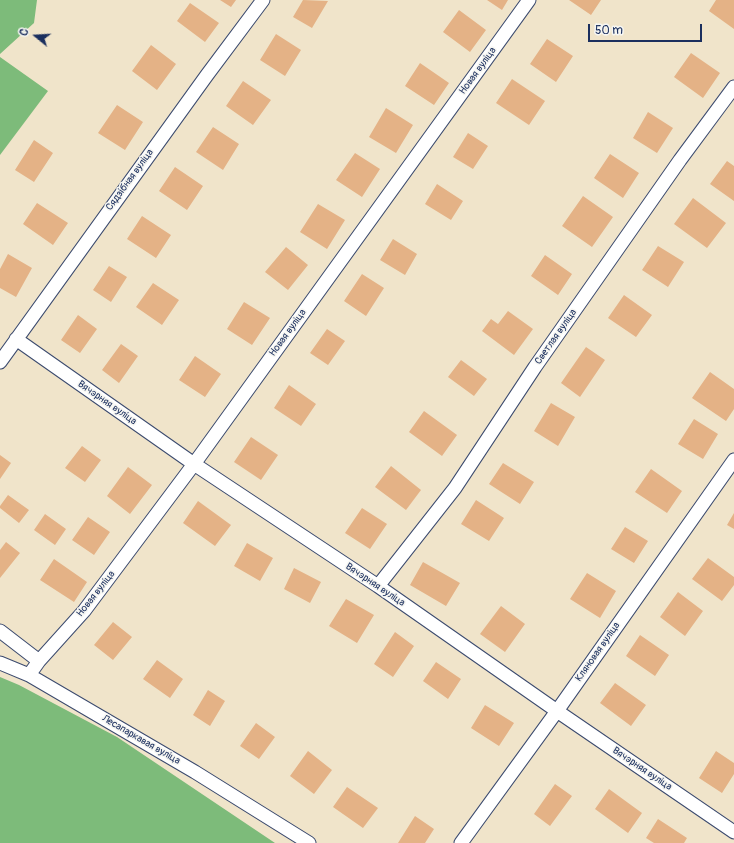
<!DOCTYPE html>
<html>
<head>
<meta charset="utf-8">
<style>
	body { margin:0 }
	#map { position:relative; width:734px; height:843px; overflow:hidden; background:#f0e4ca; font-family:Pangolin,sans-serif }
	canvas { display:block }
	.north { position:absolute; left:16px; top:16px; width:40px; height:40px; -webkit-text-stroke:3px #f6f6f2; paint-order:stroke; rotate:288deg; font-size:11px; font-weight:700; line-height:16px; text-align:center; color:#1b2f5e }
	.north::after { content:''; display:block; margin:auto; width:14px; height:18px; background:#1b2f5e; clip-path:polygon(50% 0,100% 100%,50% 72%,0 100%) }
	.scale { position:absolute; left:588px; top:24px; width:114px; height:18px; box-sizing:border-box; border:2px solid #1b2f5e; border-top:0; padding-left:5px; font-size:12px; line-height:14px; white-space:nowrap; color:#1b2f5e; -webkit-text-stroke:3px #f6f6f2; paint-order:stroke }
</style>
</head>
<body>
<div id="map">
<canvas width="734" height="843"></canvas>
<div class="north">С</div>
<div class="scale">50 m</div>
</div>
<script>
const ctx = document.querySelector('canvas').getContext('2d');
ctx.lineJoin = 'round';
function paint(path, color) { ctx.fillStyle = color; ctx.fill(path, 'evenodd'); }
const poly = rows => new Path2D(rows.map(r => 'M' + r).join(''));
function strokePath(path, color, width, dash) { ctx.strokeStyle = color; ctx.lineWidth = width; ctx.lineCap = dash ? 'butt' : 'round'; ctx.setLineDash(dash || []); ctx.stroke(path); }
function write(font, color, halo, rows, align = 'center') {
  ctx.font = font + ' Pangolin,sans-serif'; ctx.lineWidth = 3; ctx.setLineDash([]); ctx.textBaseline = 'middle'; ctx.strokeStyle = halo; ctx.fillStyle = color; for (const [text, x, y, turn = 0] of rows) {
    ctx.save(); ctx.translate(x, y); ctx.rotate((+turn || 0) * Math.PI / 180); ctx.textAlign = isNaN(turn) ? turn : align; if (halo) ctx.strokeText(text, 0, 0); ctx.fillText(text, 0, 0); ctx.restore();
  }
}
paint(poly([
	[0,0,37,0,34,23,0,54],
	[0,57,48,91,0,155],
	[0,677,19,685,117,737,275,843,0,843]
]), '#7dbb7a');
paint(poly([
	[220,0,236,0,231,7],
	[303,0,328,1,312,28,293,17],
	[487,0,508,0,502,10],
	[569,0,601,0,591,15],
	[716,0,734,0,734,29,709,11],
	[190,3,219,23,205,42,177,21],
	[459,10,486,30,470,52,443,32],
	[276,34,301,50,285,76,260,60],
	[547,39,573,56,556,82,530,64],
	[151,45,176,64,157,90,132,71],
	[691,53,720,73,703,98,674,77],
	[420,63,449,83,434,105,405,86],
	[512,79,545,101,529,125,496,103],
	[243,81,271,100,253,125,226,106],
	[117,105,143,122,125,150,98,133],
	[386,108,413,125,396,153,369,137],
	[648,112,673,128,657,153,633,138],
	[213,127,239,144,223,170,196,152],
	[468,133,488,146,473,169,453,157],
	[34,140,53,153,34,182,15,170],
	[355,153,380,169,362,197,336,180],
	[610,154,639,173,623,198,594,178],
	[727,161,734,166,734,201,710,184],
	[175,167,203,186,187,210,159,191],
	[437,184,463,201,451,220,425,204],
	[583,196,613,217,592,247,562,226],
	[693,198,726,223,707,248,674,224],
	[37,203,68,223,53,245,23,224],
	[318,204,345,220,327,249,300,232],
	[142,216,171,235,156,258,127,239],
	[393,239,417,254,405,275,380,260],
	[658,246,684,262,668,287,642,270],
	[286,247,308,265,288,290,265,272],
	[8,254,32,268,16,297,0,288,0,269],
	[545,255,572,274,558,295,531,276],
	[109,266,127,277,111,302,93,290],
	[362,274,384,288,366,316,344,301],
	[153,283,179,300,162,325,136,307],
	[624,295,652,315,636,337,608,318],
	[244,302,270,318,252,345,227,329],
	[508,311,533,329,514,355,482,331,491,319,498,324],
	[78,315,97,329,80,353,61,340],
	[327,329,345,341,328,365,310,353],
	[121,344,138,356,119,383,102,370],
	[586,347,605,360,580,397,561,383],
	[195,356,221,374,205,397,179,380],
	[461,360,487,379,474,396,448,377],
	[710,372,734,389,734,409,726,421,692,398],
	[289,385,316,404,301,426,274,408],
	[551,403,575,417,558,446,534,431],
	[424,411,457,435,442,456,409,432],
	[694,419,718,434,703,459,678,444],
	[251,437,278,455,261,480,234,462],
	[82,446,101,460,85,482,65,468],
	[0,455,11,463,0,479],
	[503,463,534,482,520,504,489,484],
	[391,466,421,490,406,510,375,487],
	[128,467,152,485,130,514,107,496],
	[651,469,682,491,667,513,635,492],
	[8,495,29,510,19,523,0,508,0,506],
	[476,500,504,518,489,541,461,524],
	[198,501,231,525,215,546,183,523],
	[362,508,387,524,370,549,345,533],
	[734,513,734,529,727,525],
	[45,514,66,529,55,545,34,530],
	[88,517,110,532,94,555,72,540],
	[625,527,648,541,634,563,611,549],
	[6,542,20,553,0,578,0,550],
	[247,543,273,558,260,581,234,566],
	[708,558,734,577,734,585,722,601,692,579],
	[54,559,87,582,74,602,40,580],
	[423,562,460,583,446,606,410,585],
	[294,568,321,582,310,603,284,589],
	[587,573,616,591,600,618,570,599],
	[678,592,703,611,685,636,660,617],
	[346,599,374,615,357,643,329,626],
	[501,606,525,624,505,652,480,634],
	[113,622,132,637,113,660,94,645],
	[395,632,414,646,393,677,374,664],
	[640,635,669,655,655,676,626,656],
	[157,660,183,679,170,698,143,679],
	[436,662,461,679,448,699,423,681],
	[615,683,646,705,631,726,600,703],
	[208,690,225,701,210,726,193,715],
	[485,705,514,723,499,746,471,728],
	[256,723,275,737,259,759,240,746],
	[308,751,332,770,314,794,290,776],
	[716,751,734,763,734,774,722,793,699,778],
	[555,784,572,796,550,826,534,814],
	[347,787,378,808,363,828,333,807],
	[609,789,642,813,628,833,595,809],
	[415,816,434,829,425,843,398,843],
	[658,819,687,838,684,843,654,843,646,838]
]), '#e4b286');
const street = poly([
	[16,339,194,464,378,586,557,711,734,832],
	[0,362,207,75,263,0],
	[378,586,455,488,535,367,680,160,734,87],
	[0,631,39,661,29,675,195,772,309,843],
	[39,661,84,611,194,464,529,0],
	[0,663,29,675],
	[461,843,557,711,734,460]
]);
strokePath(street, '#3b4a6e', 15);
strokePath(street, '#fff', 13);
write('10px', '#1b2f5e', '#f6f6f2', [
	["Новая вуліца",478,71,-54],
	["Сядзібная вуліца",130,180,-54],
	["Новая вуліца",288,333,-54],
	["Светлая вуліца",556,337,-55],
	["Вячэрняя вуліца",107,403,35],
	["Вячэрняя вуліца",375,585,34],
	["Новая вуліца",96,594,-52],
	["Кляновая вуліца",598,652,-55],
	["Лесапаркавая вуліца",141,740,30],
	["Вячэрняя вуліца",642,769,34]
]);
</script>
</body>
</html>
